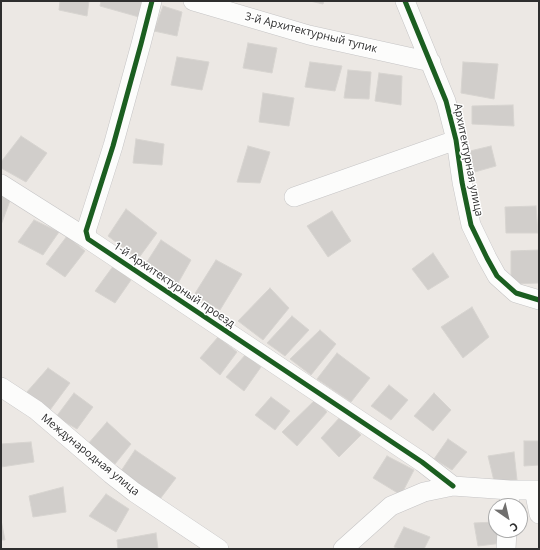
<!DOCTYPE html>
<html>
<head>
<meta charset="utf-8">
<style>
	body { margin:0 }
	#map { position:relative; width:540px; height:550px; overflow:hidden; background:#ece8e4; font-family:"Open Sans",sans-serif }
	canvas { display:block }
	.frame { position:absolute; inset:0; border:2px solid #2e2e2e; pointer-events:none }
	.north { position:absolute; left:488px; top:498px; width:40px; height:40px; box-sizing:border-box; background:#fff; border:1px solid #ababab; border-radius:50%; rotate:146deg; font-size:11px; font-weight:700; line-height:16px; text-align:center; color:#2e2e2e }
	.north::after { content:''; display:block; margin:auto; width:14px; height:18px; background:#706f6e; clip-path:polygon(50% 0,100% 100%,50% 72%,0 100%) }
</style>
</head>
<body>
<div id="map">
<canvas width="540" height="550"></canvas>
<div class="frame"></div>
<div class="north">С</div>
</div>
<script>
const ctx = document.querySelector('canvas').getContext('2d');
ctx.lineJoin = 'round';
function paint(path, color) { ctx.fillStyle = color; ctx.fill(path, 'evenodd'); }
const poly = rows => new Path2D(rows.map(r => 'M' + r).join(''));
function strokePath(path, color, width, dash) { ctx.strokeStyle = color; ctx.lineWidth = width; ctx.lineCap = dash ? 'butt' : 'round'; ctx.setLineDash(dash || []); ctx.stroke(path); }
function write(font, color, halo, rows, align = 'center') {
  ctx.font = font + ' "Open Sans",sans-serif'; ctx.lineWidth = 3; ctx.setLineDash([]); ctx.textBaseline = 'middle'; ctx.strokeStyle = halo; ctx.fillStyle = color; for (const [text, x, y, turn = 0] of rows) {
    ctx.save(); ctx.translate(x, y); ctx.rotate((+turn || 0) * Math.PI / 180); ctx.textAlign = isNaN(turn) ? turn : align; if (halo) ctx.strokeText(text, 0, 0); ctx.fillText(text, 0, 0); ctx.restore();
  }
}
const building = poly([
	[60,1,89,1,87,16,59,10,60,1],
	[101,1,142,1,139,17,100,6,101,1],
	[310,1,324,1,323,4,310,1],
	[163,6,182,12,177,36,154,31,163,6],
	[248,43,277,48,272,73,243,68,248,43],
	[177,57,209,62,202,90,171,85,177,57],
	[310,62,342,66,335,91,305,87,310,62],
	[463,62,498,64,494,99,461,93,463,62],
	[348,70,371,72,369,99,344,98,348,70],
	[379,73,402,76,401,105,375,101,379,73],
	[263,93,294,98,289,126,259,122,263,93],
	[513,105,514,126,472,124,472,106,513,105],
	[21,136,47,153,26,182,1,168,1,162,21,136],
	[136,139,164,144,162,165,133,163,136,139],
	[248,146,270,152,260,183,237,182,248,146],
	[491,146,496,166,471,173,470,151,491,146],
	[1,194,11,198,1,225,1,194],
	[536,206,538,233,506,233,505,207,536,206],
	[126,209,157,233,138,259,108,236,126,209],
	[332,211,351,241,328,257,307,226,332,211],
	[34,220,59,232,43,255,18,242,34,220],
	[67,236,85,251,65,277,46,264,67,236],
	[161,240,191,260,177,285,145,265,161,240],
	[539,250,539,283,511,284,511,251,539,250],
	[433,253,449,277,428,290,412,269,433,253],
	[216,260,242,274,220,310,194,295,216,260],
	[114,265,131,280,115,303,95,291,114,265],
	[270,288,289,308,263,340,238,321,270,288],
	[472,307,489,337,463,358,441,327,472,307],
	[292,316,309,330,285,356,267,343,292,316],
	[320,330,336,344,311,375,290,359,320,330],
	[218,337,237,352,220,375,200,358,218,337],
	[337,353,370,378,351,402,317,379,337,353],
	[246,354,261,367,244,391,226,377,246,354],
	[48,368,70,383,50,410,26,393,48,368],
	[389,385,408,400,391,420,371,406,389,385],
	[74,393,93,407,77,429,56,417,74,393],
	[434,393,451,410,433,431,414,416,434,393],
	[271,397,290,411,275,430,255,415,271,397],
	[316,399,327,412,297,446,282,432,316,399],
	[341,416,361,435,339,457,321,438,341,416],
	[107,422,131,444,115,464,87,445,107,422],
	[448,439,467,452,452,470,434,459,448,439],
	[524,441,539,441,539,465,524,466,524,441],
	[31,442,34,462,1,467,1,444,31,442],
	[135,450,176,478,160,499,121,471,135,450],
	[514,452,517,480,494,481,488,456,514,452],
	[387,456,414,470,401,495,373,478,387,456],
	[63,487,66,512,33,517,29,496,63,487],
	[106,494,129,509,116,532,89,516,106,494],
	[1,520,5,540,1,540,1,520],
	[496,522,496,530,504,530,503,543,478,546,474,523,496,522],
	[404,527,430,537,424,549,400,549,394,547,404,527],
	[156,533,158,549,118,549,117,540,156,533]
]);
paint(building, '#d1cecb');
strokePath(building, '#d7d4d0', 1);
const minor = poly([
	[152,1,141,44,113,146,86,231,88,239,422,462,453,486],
	[193,1,309,35,431,62],
	[405,1,446,101,456,140,462,182,471,225,487,258,497,276,516,293,539,300],
	[1,184,88,239],
	[294,197,456,140],
	[1,387,36,410,111,474,134,492,219,549],
	[534,490,539,514],
	[509,506,510,490],
	[343,549,391,506,424,492,453,486,510,490,539,490],
	[506,549,507,530]
]);
strokePath(minor, '#c5c4c5', 20);
strokePath(minor, '#fcfcfb', 19);
strokePath(poly([
	[152,1,141,44,113,146,86,231,88,239,422,462,453,486],
	[405,1,446,101,456,140,462,182,471,225,487,258,497,276,516,293,539,300]
]), '#1b5e20', 5);
write('11px', '#2e2e2e', '#fff', [
	["3-й Архитектурный тупик",311,33,14],
	["Архитектурная улица",468,160,79],
	["1-й Архитектурный проезд",174,285,34],
	["Международная улица",90,455,39]
]);
</script>
</body>
</html>
